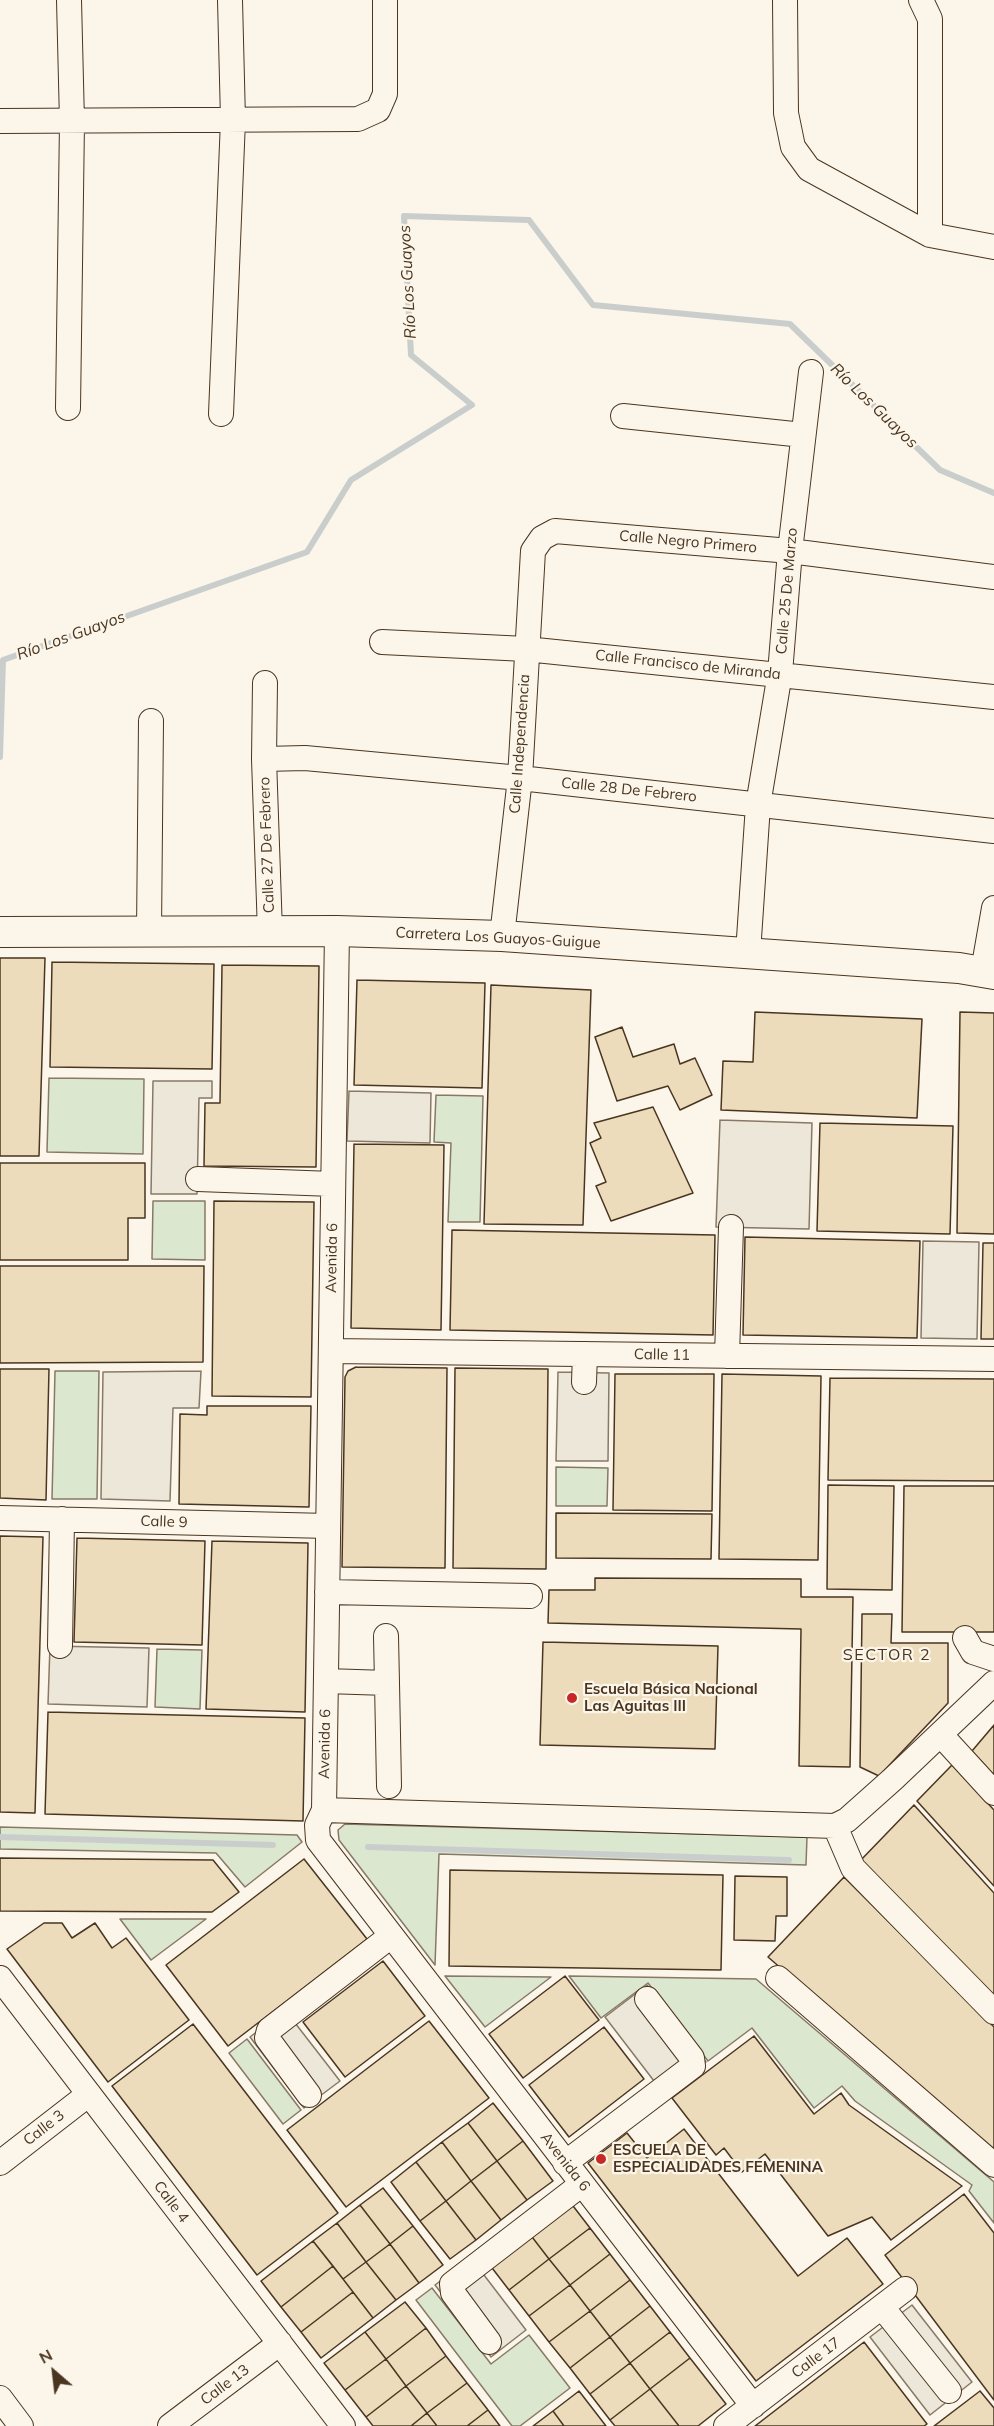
<!DOCTYPE html>
<html>
<head>
<meta charset="utf-8">
<style>
	body { margin:0 }
	#map { position:relative; width:994px; height:2426px; overflow:hidden; background:#fbf6e9; font-family:Mulish,sans-serif }
	canvas { display:block }
	.north { position:absolute; left:24px; top:2342px; width:60px; height:60px; -webkit-text-stroke:4px #fbf6e9; paint-order:stroke; rotate:332deg; font-size:16px; font-weight:700; line-height:24px; text-align:center; color:#4a3520 }
	.north::after { content:''; display:block; margin:auto; width:21px; height:27px; background:#4a3520; clip-path:polygon(50% 0,100% 100%,50% 72%,0 100%) }
</style>
</head>
<body>
<div id="map">
<canvas width="994" height="2426"></canvas>
<div class="north">N</div>
</div>
<script>
const ctx = document.querySelector('canvas').getContext('2d');
ctx.lineJoin = 'round';
function paint(path, color) { ctx.fillStyle = color; ctx.fill(path, 'evenodd'); }
const poly = rows => new Path2D(rows.map(r => 'M' + r).join(''));
function strokePath(path, color, width, dash) { ctx.strokeStyle = color; ctx.lineWidth = width; ctx.lineCap = dash ? 'butt' : 'round'; ctx.setLineDash(dash || []); ctx.stroke(path); }
function write(font, color, halo, rows, align = 'center') {
  ctx.font = font + ' Mulish,sans-serif'; ctx.lineWidth = 4.5; ctx.setLineDash([]); ctx.textBaseline = 'middle'; ctx.strokeStyle = halo; ctx.fillStyle = color; for (const [text, x, y, turn = 0] of rows) {
    ctx.save(); ctx.translate(x, y); ctx.rotate((+turn || 0) * Math.PI / 180); ctx.textAlign = isNaN(turn) ? turn : align; if (halo) ctx.strokeText(text, 0, 0); ctx.fillText(text, 0, 0); ctx.restore();
  }
}
const green = poly([
	[49,1078,144,1079,143,1154,47,1152,49,1078],
	[436,1095,483,1096,480,1222,448,1222,451,1143,434,1142,436,1095],
	[153,1201,205,1201,205,1260,152,1259,153,1201],
	[55,1371,99,1371,97,1499,52,1499,55,1371],
	[556,1467,608,1468,607,1506,556,1506,556,1467],
	[157,1649,202,1650,200,1709,155,1707,157,1649],
	[345,1824,807,1837,806,1865,439,1854,435,1965,339,1840,338,1830,345,1824],
	[0,1827,297,1835,302,1842,245,1887,216,1853,0,1849,0,1827],
	[120,1919,206,1919,151,1960,120,1919],
	[445,1976,551,1977,485,2027,445,1976],
	[569,1976,756,1979,994,2182,994,2223,969,2191,972,2185,855,2101,842,2086,814,2108,752,2028,708,2061,648,1983,601,2018,569,1976],
	[247,2039,301,2110,283,2124,229,2053,247,2039],
	[432,2288,491,2364,529,2335,570,2388,520,2426,512,2426,416,2300,432,2288]
]);
paint(green, '#dce7d0');
strokePath(green, '#887966', 1.5);
const parking = poly([
	[153,1081,212,1081,212,1098,199,1098,197,1194,151,1194,153,1081],
	[349,1091,431,1093,430,1143,347,1141,349,1091],
	[720,1120,812,1123,809,1229,716,1227,720,1120],
	[923,1241,979,1242,977,1339,921,1338,923,1241],
	[201,1371,199,1408,173,1408,170,1501,101,1499,103,1372,201,1371],
	[558,1372,609,1373,608,1461,556,1461,558,1372],
	[50,1646,149,1648,147,1707,48,1704,50,1646],
	[647,1985,706,2062,664,2094,605,2017,647,1985],
	[285,2010,340,2081,304,2108,250,2037,285,2010],
	[471,2258,526,2330,491,2357,435,2285,471,2258],
	[912,2305,972,2382,930,2415,870,2337,912,2305]
]);
paint(parking, '#ede7d9');
strokePath(parking, '#887966', 1.5);
strokePath(poly([
	[0,757,3,660,307,552,351,480,472,405,411,355,404,216,529,220,593,305,790,324,940,470,994,493],
	[0,1837,273,1845],
	[368,1847,789,1860]
]), '#c9cecd', 6);
const building = poly([
	[0,958,45,958,39,1156,0,1156,0,958],
	[52,962,214,964,212,1069,50,1067,52,962],
	[222,965,319,966,316,1167,204,1166,205,1103,220,1103,222,965],
	[357,980,485,983,482,1088,354,1085,357,980],
	[491,985,591,990,583,1225,484,1224,491,985],
	[755,1012,922,1019,917,1118,721,1110,723,1061,753,1062,755,1012],
	[960,1012,994,1013,994,1234,957,1233,960,1012],
	[622,1027,633,1057,674,1044,680,1064,695,1058,712,1095,680,1110,668,1086,617,1101,595,1037,622,1027],
	[653,1107,693,1193,611,1221,596,1186,606,1182,590,1143,601,1138,594,1123,653,1107],
	[820,1123,953,1126,950,1234,817,1231,820,1123],
	[354,1144,444,1145,441,1330,351,1328,354,1144],
	[0,1163,145,1163,145,1218,128,1218,128,1260,0,1260,0,1163],
	[214,1201,314,1202,311,1397,212,1396,214,1201],
	[452,1230,715,1235,713,1335,450,1330,452,1230],
	[745,1237,920,1241,917,1338,743,1335,745,1237],
	[983,1243,994,1243,994,1339,981,1339,983,1243],
	[0,1266,204,1266,203,1362,0,1363,0,1266],
	[356,1367,447,1368,445,1568,342,1567,345,1377,348,1371,356,1367],
	[455,1368,548,1369,546,1569,453,1568,455,1368],
	[0,1369,49,1369,46,1500,0,1498,0,1369],
	[615,1374,714,1374,712,1511,613,1510,615,1374],
	[722,1374,821,1376,818,1560,719,1559,722,1374],
	[830,1378,994,1379,994,1481,828,1480,830,1378],
	[207,1406,311,1406,309,1507,179,1504,180,1414,207,1415,207,1406],
	[828,1485,894,1486,892,1590,827,1589,828,1485],
	[904,1486,994,1486,994,1632,902,1632,904,1486],
	[556,1513,712,1514,711,1559,556,1558,556,1513],
	[0,1536,43,1537,35,1813,0,1812,0,1536],
	[77,1538,205,1541,202,1645,74,1642,77,1538],
	[212,1541,308,1543,305,1712,206,1709,212,1541],
	[595,1578,801,1579,801,1597,853,1597,850,1767,799,1766,801,1629,548,1623,549,1590,595,1590,595,1578],
	[862,1614,892,1614,891,1643,948,1643,948,1703,879,1776,860,1767,862,1614],
	[543,1642,718,1646,715,1749,540,1745,543,1642],
	[48,1712,305,1718,303,1821,45,1814,48,1712],
	[994,1725,994,1775,972,1751,994,1725],
	[952,1765,994,1810,994,1886,917,1801,952,1765],
	[914,1805,994,1893,994,1997,859,1862,914,1805],
	[0,1858,213,1860,239,1892,212,1912,0,1911,0,1858],
	[304,1859,367,1939,228,2046,166,1965,304,1859],
	[450,1870,723,1875,721,1970,449,1966,450,1870],
	[735,1876,787,1877,787,1916,776,1916,775,1941,734,1940,735,1876],
	[844,1877,994,2027,994,2153,768,1957,844,1877],
	[44,1923,62,1923,72,1938,95,1923,112,1948,126,1938,189,2020,108,2082,7,1949,44,1923],
	[383,1961,425,2016,345,2077,303,2022,383,1961],
	[565,1976,599,2020,523,2078,489,2034,565,1976],
	[429,2021,489,2098,346,2207,287,2130,429,2021],
	[193,2024,338,2213,257,2275,112,2086,193,2024],
	[604,2027,644,2079,569,2137,529,2085,604,2027],
	[754,2036,814,2114,841,2093,849,2105,962,2186,891,2240,872,2217,828,2236,765,2154,742,2172,724,2148,716,2155,672,2098,754,2036],
	[493,2103,523,2141,497,2161,468,2123,493,2103],
	[468,2123,497,2161,471,2181,442,2142,468,2123],
	[684,2129,798,2276,847,2238,883,2284,756,2381,588,2163,627,2133,647,2158,684,2129],
	[523,2141,553,2181,527,2200,497,2161,523,2141],
	[442,2142,471,2181,446,2201,416,2162,442,2142],
	[497,2161,527,2200,501,2220,471,2181,497,2161],
	[416,2162,446,2201,420,2221,391,2182,416,2162],
	[471,2181,501,2220,476,2240,446,2201,471,2181],
	[383,2188,413,2226,390,2244,360,2205,383,2188],
	[964,2194,994,2233,994,2400,885,2255,964,2194],
	[446,2201,476,2240,450,2259,420,2221,446,2201],
	[570,2202,590,2228,549,2259,529,2233,570,2202],
	[360,2205,390,2244,366,2262,337,2223,360,2205],
	[337,2223,366,2262,343,2279,313,2241,337,2223],
	[413,2226,443,2265,419,2283,390,2244,413,2226],
	[590,2228,610,2254,570,2285,549,2259,590,2228],
	[529,2233,549,2259,509,2290,489,2264,529,2233],
	[313,2241,333,2266,281,2307,261,2281,313,2241],
	[390,2244,419,2283,396,2300,366,2262,390,2244],
	[610,2254,630,2280,590,2311,570,2285,610,2254],
	[549,2259,570,2285,529,2316,509,2290,549,2259],
	[366,2262,396,2300,373,2318,343,2279,366,2262],
	[333,2266,353,2292,301,2332,281,2307,333,2266],
	[630,2280,650,2306,610,2337,590,2311,630,2280],
	[570,2285,590,2311,549,2342,529,2316,570,2285],
	[353,2292,373,2318,321,2358,301,2332,353,2292],
	[405,2302,426,2328,386,2359,365,2332,405,2302],
	[650,2306,670,2332,630,2363,610,2337,650,2306],
	[590,2311,610,2337,570,2368,549,2342,590,2311],
	[426,2328,446,2356,406,2386,386,2359,426,2328],
	[365,2332,386,2359,345,2390,324,2363,365,2332],
	[670,2332,690,2358,650,2389,630,2363,670,2332],
	[610,2337,630,2363,590,2394,570,2368,610,2337],
	[864,2342,927,2424,924,2426,755,2426,864,2342],
	[446,2356,467,2383,427,2413,406,2386,446,2356],
	[690,2358,726,2404,698,2426,679,2426,650,2389,690,2358],
	[386,2359,406,2386,366,2417,345,2390,386,2359],
	[630,2363,650,2389,610,2420,590,2394,630,2363],
	[467,2383,488,2410,467,2426,437,2426,427,2413,467,2383],
	[406,2386,427,2413,411,2426,373,2426,366,2417,406,2386],
	[650,2389,679,2426,615,2426,610,2420,650,2389],
	[579,2391,606,2426,564,2426,553,2411,579,2391],
	[980,2391,994,2408,994,2426,934,2426,980,2391],
	[488,2410,500,2426,467,2426,488,2410],
	[553,2411,564,2426,533,2426,553,2411],
	[427,2413,437,2426,411,2426,427,2413]
]);
paint(building, '#ecdcbc');
strokePath(building, '#4a3520', 1.5);
const minor = poly([
	[785,0,786,113,793,147,809,169,930,235,994,247],
	[921,0,930,19,930,235],
	[0,121,358,119,378,110,385,94,385,0],
	[68,408,72,122,69,0],
	[221,414,233,120,230,0],
	[623,416,803,435],
	[382,642,526,649,994,697],
	[265,683,264,759,270,932],
	[264,759,305,758,520,778,994,831],
	[337,931,324,1810,317,1825,318,1840,753,2406],
	[149,932,151,721],
	[502,936,520,778,533,551,542,538,555,531,790,551,994,577],
	[748,953,758,805,780,673,790,551,811,372],
	[983,971,994,908],
	[198,1179,333,1184],
	[331,1351,994,1359],
	[727,1356,731,1227],
	[584,1382,585,1354],
	[0,1518,328,1526],
	[327,1592,530,1596],
	[386,1636,387,1683],
	[965,1638,973,1652,994,1659],
	[60,1646,62,1519],
	[326,1681,387,1683,389,1786],
	[941,1735,994,1793],
	[324,1810,835,1826,847,1820,893,1779,994,1683],
	[835,1826,853,1868,994,2012],
	[0,1978,343,2426],
	[778,1978,994,2165],
	[309,2095,267,2038,269,2030,391,1936],
	[0,2163,89,2094],
	[565,2163,693,2066,692,2058,647,1999],
	[882,2307,949,2391],
	[489,2342,453,2293,452,2284,582,2184],
	[0,2398,21,2426],
	[170,2426,280,2343],
	[726,2426,905,2289]
]);
const major = poly([
	[0,932,337,931,502,936,959,968,994,974]
]);
strokePath(minor, '#4a3520', 26);
strokePath(major, '#4a3520', 32);
strokePath(minor, '#fbf6e9', 24);
strokePath(major, '#fbf6e9', 30);
for (const [x, y, r, color] of [
	[572,1698,6,"#c62828"],
	[601,2159,6,"#c62828"]
]) { const dot = new Path2D(); dot.arc(x, y, r, 0, 2 * Math.PI); ctx.fillStyle = color; ctx.fill(dot); strokePath(dot, '#fbf6e9', 2); }
write('15px', '#4a3520', '#fbf6e9', [
	["Calle Negro Primero",688,542,5],
	["Calle 25 De Marzo",787,591,-85],
	["Calle Francisco de Miranda",688,665,6],
	["Calle Independencia",520,744,-86],
	["Calle 28 De Febrero",629,790,6],
	["Calle 27 De Febrero",267,845,-92],
	["Carretera Los Guayos-Guigue",498,938,3],
	["Avenida 6",332,1258,-89],
	["Calle 11",662,1355,1],
	["Calle 9",164,1522,2],
	["Avenida 6",325,1744,-89],
	["Calle 3",44,2128,-38],
	["Avenida 6",565,2162,52],
	["Calle 4",171,2202,53],
	["Calle 17",816,2358,-37],
	["Calle 13",225,2385,-37]
]);
write('bold 15px', '#4a3520', '#fbf6e9', [
	["Escuela Básica Nacional",584,1689],
	["Las Aguitas III",584,1706],
	["ESCUELA DE",613,2150],
	["ESPECIALIDADES FEMENINA",613,2167]
], 'left');
write('italic 16px', '#4a3520', '#fbf6e9', [
	["Río Los Guayos",408,282,-93],
	["Río Los Guayos",874,406,44],
	["Río Los Guayos",71,636,-20]
]);
ctx.letterSpacing = '1.5px';
write('16px', '#4a3520', '#fbf6e9', [
	["SECTOR 2",887,1655]
]);
ctx.letterSpacing = '0px';
</script>
</body>
</html>
